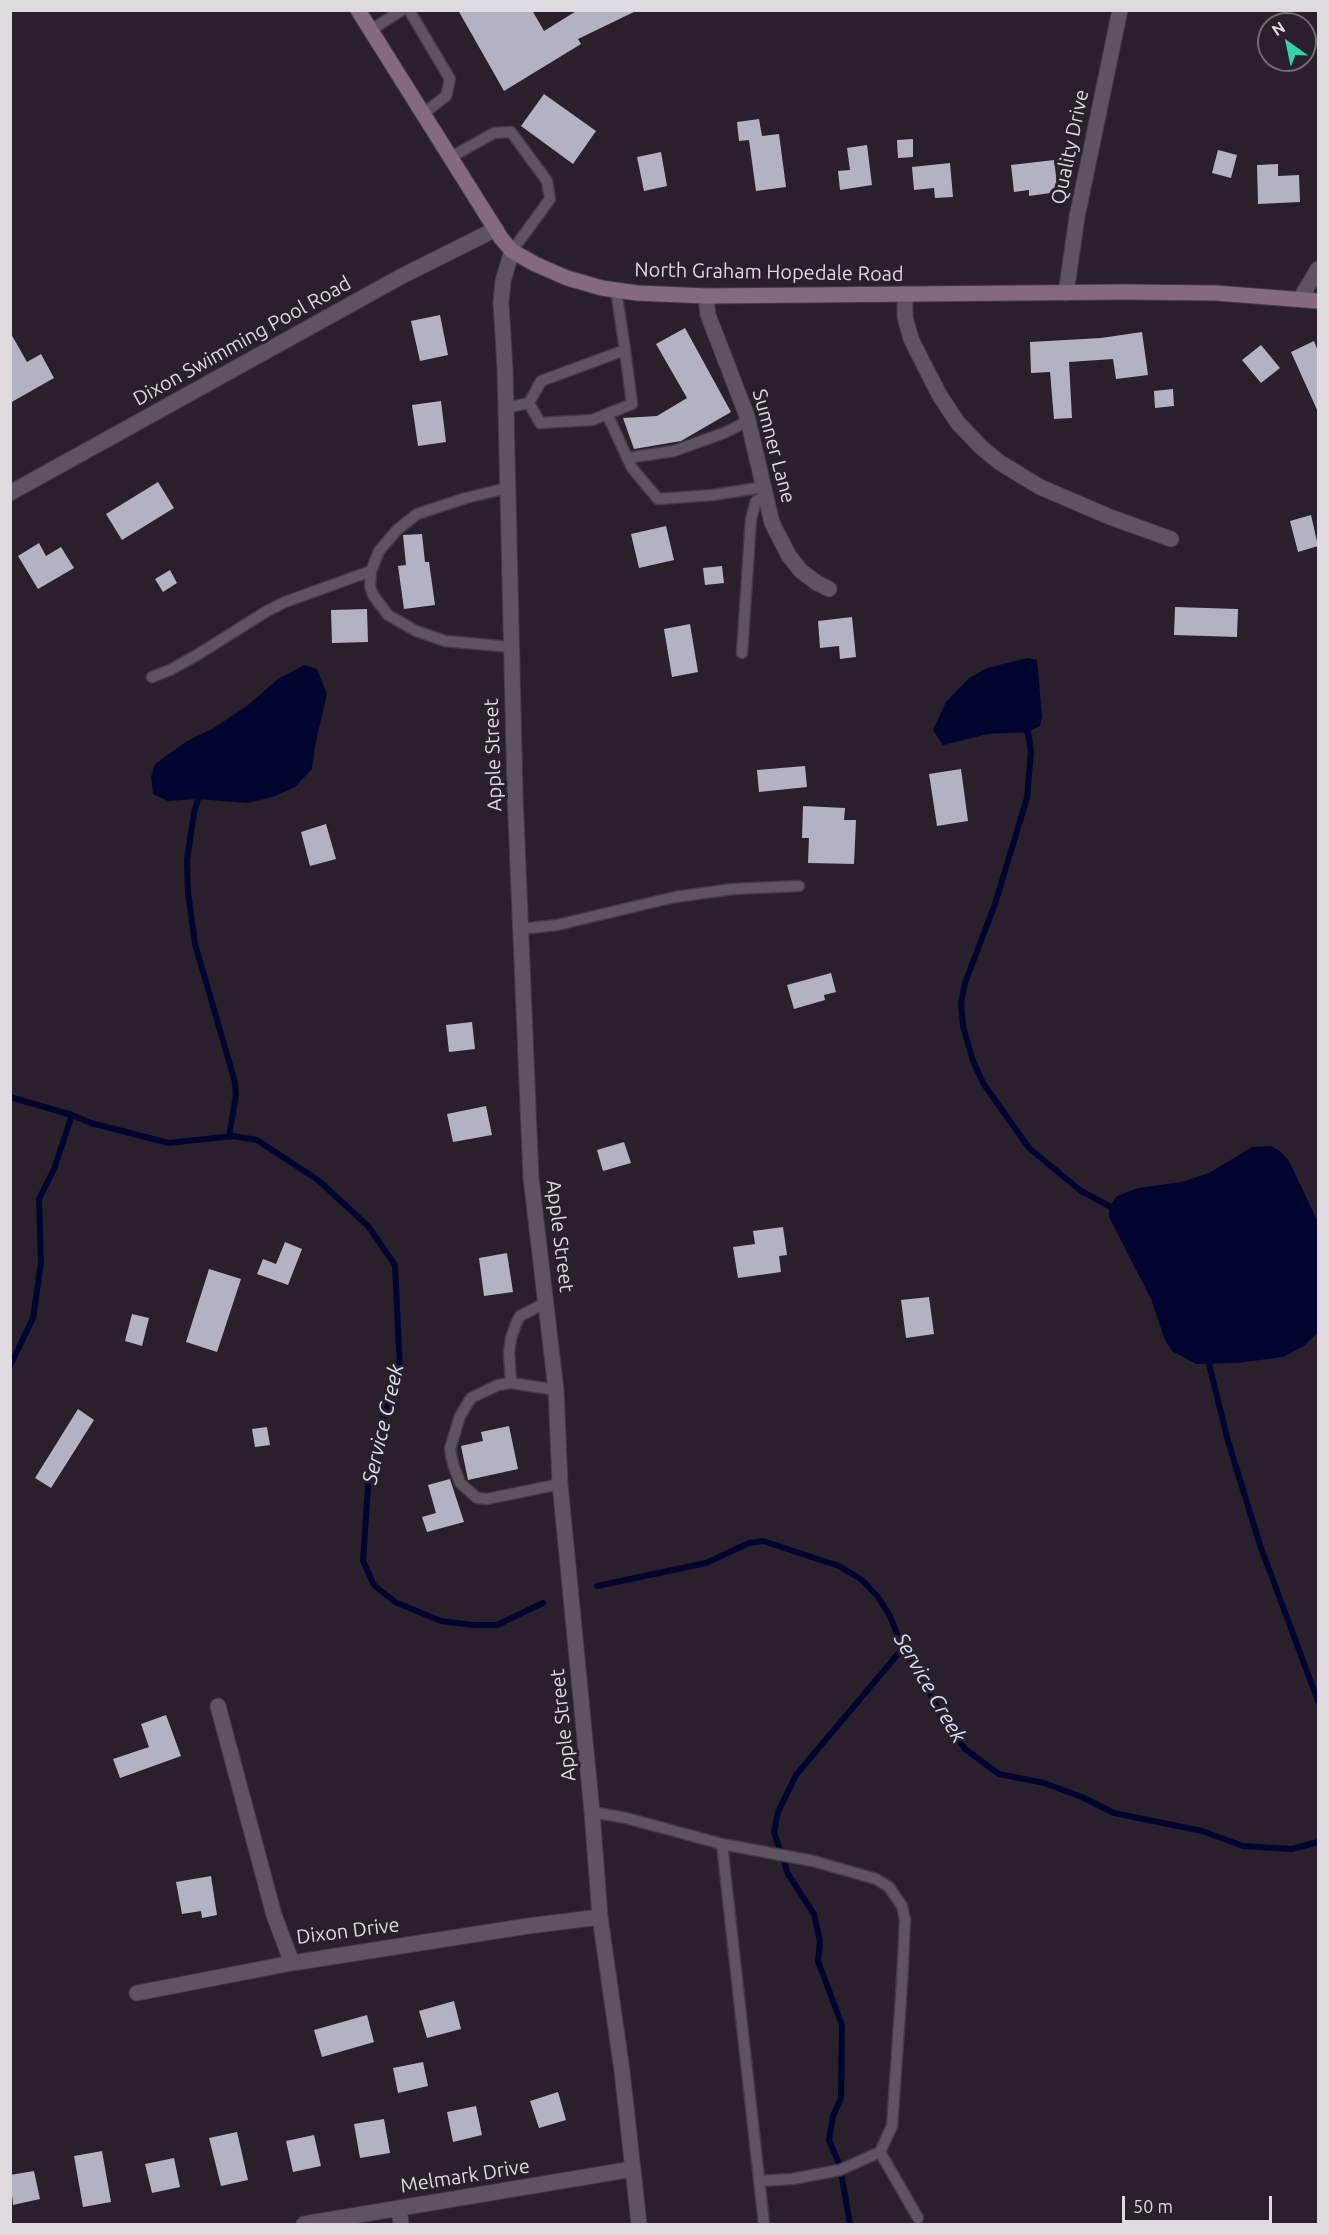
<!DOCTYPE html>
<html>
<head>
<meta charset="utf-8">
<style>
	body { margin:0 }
	#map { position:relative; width:1329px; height:2235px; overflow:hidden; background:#29202b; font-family:Ubuntu,sans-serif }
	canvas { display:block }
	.frame { position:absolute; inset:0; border:12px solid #dfd9e0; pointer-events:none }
	.north { position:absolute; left:1257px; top:12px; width:60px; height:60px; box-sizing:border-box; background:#29202b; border:2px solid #726a73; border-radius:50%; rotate:327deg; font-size:16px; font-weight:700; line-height:24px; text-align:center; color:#dfd9e0 }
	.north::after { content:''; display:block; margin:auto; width:21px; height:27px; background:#35d4a7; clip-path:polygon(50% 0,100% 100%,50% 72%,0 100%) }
	.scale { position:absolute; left:1122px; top:2196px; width:150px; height:27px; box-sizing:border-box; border:3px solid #dfd9e0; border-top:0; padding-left:8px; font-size:18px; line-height:21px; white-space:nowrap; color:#dfd9e0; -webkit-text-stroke:4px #29202b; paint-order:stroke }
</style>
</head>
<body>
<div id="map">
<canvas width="1329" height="2235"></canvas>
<div class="frame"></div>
<div class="north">N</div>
<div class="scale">50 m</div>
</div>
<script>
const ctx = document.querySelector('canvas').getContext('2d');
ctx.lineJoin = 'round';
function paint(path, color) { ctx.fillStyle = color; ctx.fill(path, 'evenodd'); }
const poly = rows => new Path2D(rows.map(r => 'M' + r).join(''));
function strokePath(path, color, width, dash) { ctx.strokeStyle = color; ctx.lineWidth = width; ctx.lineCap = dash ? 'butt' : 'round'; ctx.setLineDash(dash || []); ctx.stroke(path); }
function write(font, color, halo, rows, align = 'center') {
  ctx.font = font + ' Ubuntu,sans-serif'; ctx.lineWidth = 6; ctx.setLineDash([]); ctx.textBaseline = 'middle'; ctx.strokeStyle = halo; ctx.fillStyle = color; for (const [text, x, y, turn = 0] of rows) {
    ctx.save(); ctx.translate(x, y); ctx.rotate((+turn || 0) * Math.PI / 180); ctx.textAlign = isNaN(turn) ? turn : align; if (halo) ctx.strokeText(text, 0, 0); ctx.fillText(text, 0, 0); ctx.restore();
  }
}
paint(poly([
	[1027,658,1037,660,1042,716,1040,726,1028,732,988,734,943,745,933,730,946,702,969,678,987,668],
	[304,665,317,669,327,694,315,746,312,769,295,787,273,797,247,803,198,799,168,801,153,794,151,777,155,764,187,741,212,729,247,706,278,679],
	[1271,1146,1280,1151,1289,1161,1318,1222,1318,1332,1304,1346,1283,1357,1237,1363,1196,1364,1172,1351,1165,1340,1151,1299,1109,1217,1109,1207,1117,1196,1138,1188,1182,1182,1209,1173,1252,1147]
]), '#000530');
strokePath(poly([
	[1022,728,1028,732,1031,752,1027,798,995,904,965,983,961,1003,963,1026,973,1061,983,1083,1029,1148,1081,1191,1115,1209],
	[204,794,198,799,194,813,187,860,188,892,195,944,235,1082,236,1095,229,1137],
	[10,1097,72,1115,91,1123,169,1143,233,1136,257,1140,318,1180,368,1226,395,1265,400,1370,382,1421,369,1472,363,1561,374,1585,395,1602,441,1621,473,1625,497,1625,543,1603],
	[1209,1355,1209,1364,1228,1441,1260,1545,1318,1701],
	[10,1366,33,1318,41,1263,39,1199,54,1169,72,1115],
	[597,1586,706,1563,749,1543,763,1541,839,1566,862,1580,878,1597,890,1616,903,1648,923,1680,944,1721,965,1749,999,1774,1044,1783,1082,1797,1114,1813,1202,1831,1243,1846,1292,1849,1318,1842],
	[850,2224,840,2166,829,2140,833,2116,841,2098,842,2025,818,1961,820,1941,814,1914,788,1874,774,1832,778,1812,796,1775,903,1648]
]), '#000530', 6);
paint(poly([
	[458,10,532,10,544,31,578,10,638,10,578,39,581,44,504,91],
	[544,94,596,131,573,164,521,126],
	[759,119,762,136,779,134,786,187,756,191,749,140,739,141,737,122],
	[913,139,913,157,898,158,897,140],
	[867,145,872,185,840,190,838,171,850,170,847,148],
	[1218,150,1237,155,1231,178,1212,173],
	[661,152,667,186,644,191,637,157],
	[1054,160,1058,192,1029,196,1029,190,1014,192,1011,165],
	[950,163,953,197,935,198,934,188,914,190,912,167],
	[1278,164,1278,176,1299,175,1300,202,1258,204,1257,165],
	[440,315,448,355,420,361,411,321],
	[685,328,731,412,681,441,634,449,623,418,657,416,687,398,656,344],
	[10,332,27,362,41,354,54,378,10,403],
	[1142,332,1148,375,1116,379,1113,359,1069,362,1072,418,1054,419,1050,372,1031,373,1030,342,1101,338],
	[1314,341,1318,351,1318,412,1291,352],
	[1261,345,1280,368,1261,383,1242,360],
	[1173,389,1174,406,1155,408,1154,391],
	[441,401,446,442,418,446,412,405],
	[158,482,174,508,122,540,106,514],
	[1311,515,1318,546,1298,552,1290,521],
	[666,526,674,560,639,568,631,534],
	[422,534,425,562,429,562,435,605,404,609,398,566,406,565,403,535],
	[39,543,46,556,61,547,74,568,38,589,18,556],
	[722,566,724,583,705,585,703,568],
	[170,570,177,583,163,592,155,579],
	[1175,607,1238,609,1237,637,1174,635],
	[367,609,368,642,332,643,331,610],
	[852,617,856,657,840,659,839,646,820,648,818,621],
	[690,624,698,672,672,677,664,629],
	[805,766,807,787,759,792,757,770],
	[961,769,968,821,937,826,929,774],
	[803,806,845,808,844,820,856,820,854,864,808,863,809,838,802,838],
	[326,824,336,859,310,866,301,832],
	[831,973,836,992,824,995,825,1000,794,1009,787,985],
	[472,1022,475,1049,449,1052,446,1025],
	[486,1106,492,1135,453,1142,447,1114],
	[624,1142,631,1163,603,1171,597,1150],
	[783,1227,787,1255,779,1256,781,1272,738,1278,733,1247,755,1244,753,1231],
	[285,1242,302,1249,288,1285,257,1274,263,1259,276,1264],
	[507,1253,513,1292,484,1296,479,1258],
	[209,1269,241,1279,217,1352,186,1342],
	[929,1297,934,1334,906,1338,901,1300],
	[132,1314,149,1318,142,1346,125,1341],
	[78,1409,94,1420,51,1488,35,1478],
	[509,1426,518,1469,468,1480,461,1446,483,1441,481,1432],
	[267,1427,270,1445,255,1447,252,1429],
	[450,1479,464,1522,427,1532,422,1517,436,1513,428,1485],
	[166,1715,181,1756,120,1778,113,1759,149,1747,141,1724],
	[211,1876,217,1915,202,1918,201,1911,182,1914,176,1882],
	[454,2001,461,2029,427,2038,419,2011],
	[367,2015,374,2042,322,2057,314,2030],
	[423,2062,428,2086,398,2093,393,2068],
	[558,2092,566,2120,539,2128,530,2101],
	[476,2106,482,2135,453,2142,447,2112],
	[384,2119,390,2153,360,2158,354,2124],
	[237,2132,248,2180,221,2186,209,2138],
	[314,2135,321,2166,293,2172,286,2141],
	[102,2151,111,2202,83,2207,74,2156],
	[174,2158,180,2187,152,2193,145,2164],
	[34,2171,40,2199,13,2205,10,2175]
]), '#b3b2c3');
const lane = poly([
	[409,10,450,79,446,96,423,114],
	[371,30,402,10],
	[451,157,494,133,511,132,547,181,550,199,512,251],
	[529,403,540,423,592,420,632,404,625,350],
	[505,408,529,403,541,381,625,350,616,290],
	[607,414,632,468,658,499,713,495,764,487],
	[627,458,674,451,724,433,748,421],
	[507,488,466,498,417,514,397,530,379,551,371,571,370,586,373,595,388,615,416,631,445,641,511,647],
	[742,653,751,519,756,501,766,496],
	[152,677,170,670,197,655,267,611,285,602,371,571],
	[520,929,557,925,675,897,733,889,799,886],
	[511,1383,509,1353,511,1338,516,1324,520,1316,547,1302],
	[556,1390,511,1383,498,1385,471,1398,460,1416,450,1449,453,1464,460,1483,477,1498,487,1499,560,1484],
	[592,1812,626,1818,722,1844,813,1861,876,1879,889,1887,902,1906,905,1920,902,1983,892,2126,880,2152,840,2170,792,2179,759,2181],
	[722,1844,764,2224],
	[880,2152,918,2218]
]);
const street = poly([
	[512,251,503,281,501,302,505,369,515,794,531,1178,556,1390,560,1484,592,1812,600,1917,622,2071,639,2224],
	[1066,293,1077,217,1120,10],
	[905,294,905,317,911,339,921,359,940,396,958,423,981,447,999,462,1040,487,1110,517,1171,539],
	[706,296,708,315,747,416,772,523,789,556,801,571,817,583,829,589],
	[1300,299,1318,269],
	[10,493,402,276,496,229],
	[218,1706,274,1915,292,1963],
	[137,1993,292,1963,528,1926,600,1917],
	[399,2208,401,2224],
	[304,2224,633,2169]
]);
const secondary = poly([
	[358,10,501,238,512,251,535,264,567,278,602,288,637,293,706,296,1124,292,1216,293,1318,301]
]);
strokePath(lane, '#423b44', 13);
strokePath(street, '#423b44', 17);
strokePath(secondary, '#423b44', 17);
strokePath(lane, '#5e5461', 10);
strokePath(street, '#5e5461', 15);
strokePath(secondary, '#85697c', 15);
write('20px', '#dfd9e0', '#29202b', [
	["Quality Drive",1070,147,-78],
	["North Graham Hopedale Road",769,272,1],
	["Dixon Swimming Pool Road",242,341,-29],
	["Sumner Lane",774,446,75],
	["Apple Street",493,755,-92],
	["Apple Street",560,1236,83],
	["Apple Street",563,1725,-96],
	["Dixon Drive",348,1931,-7],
	["Melmark Drive",465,2176,-9]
]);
write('italic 21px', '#d7e1f1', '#29202b', [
	["Service Creek",383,1424,-77],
	["Service Creek",930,1688,60]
]);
</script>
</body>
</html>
